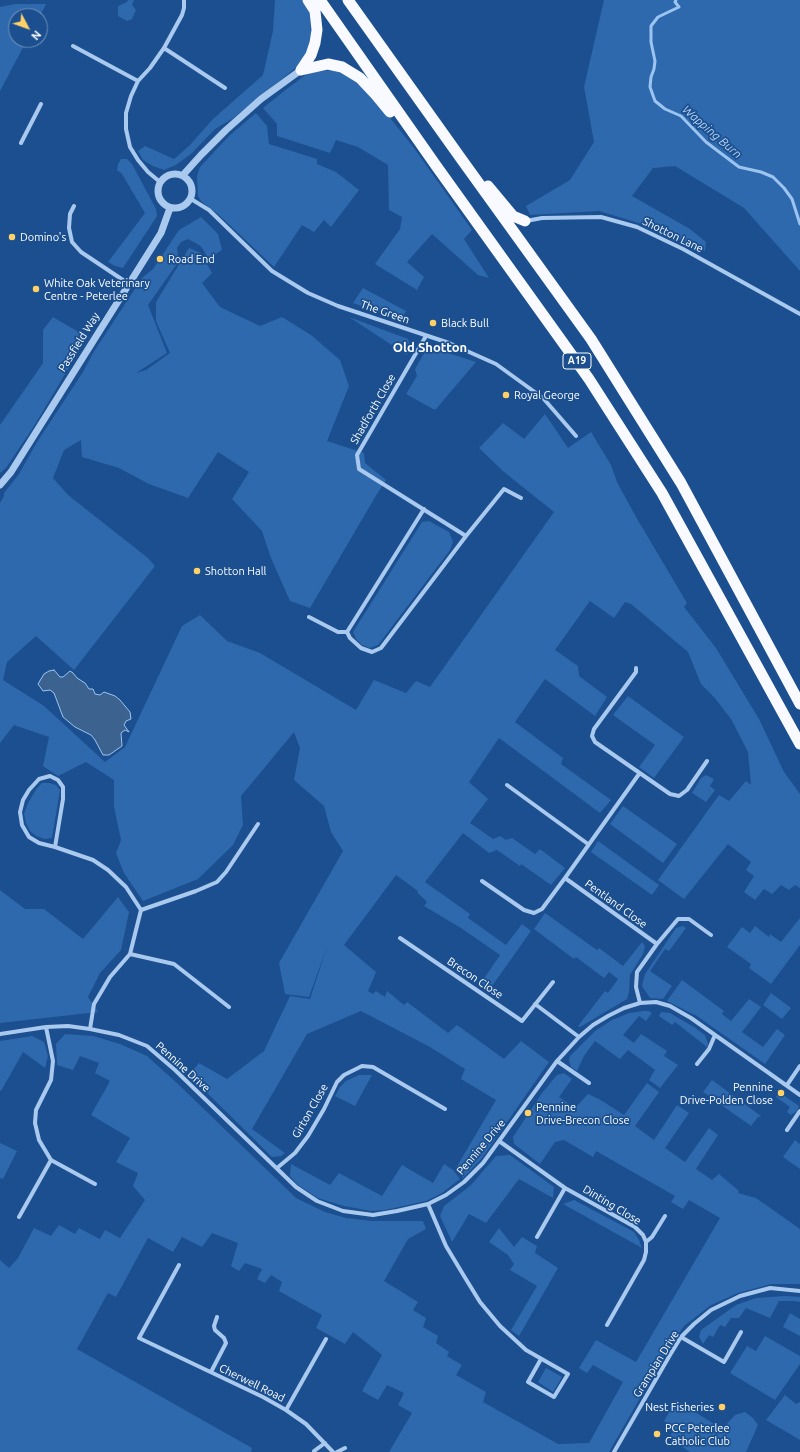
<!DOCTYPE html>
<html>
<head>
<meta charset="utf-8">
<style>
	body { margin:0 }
	#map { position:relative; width:800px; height:1452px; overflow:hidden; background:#1b4f8f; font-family:Ubuntu,sans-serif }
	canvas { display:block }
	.north { position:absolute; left:8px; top:8px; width:40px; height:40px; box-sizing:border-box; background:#1b4f8f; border:1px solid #7695bc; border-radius:50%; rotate:131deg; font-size:11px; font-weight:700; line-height:16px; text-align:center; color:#fff }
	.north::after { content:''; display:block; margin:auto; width:14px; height:18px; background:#ffd166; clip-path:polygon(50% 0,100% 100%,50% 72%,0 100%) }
</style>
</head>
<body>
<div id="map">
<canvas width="800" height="1452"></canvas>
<div class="north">N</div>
</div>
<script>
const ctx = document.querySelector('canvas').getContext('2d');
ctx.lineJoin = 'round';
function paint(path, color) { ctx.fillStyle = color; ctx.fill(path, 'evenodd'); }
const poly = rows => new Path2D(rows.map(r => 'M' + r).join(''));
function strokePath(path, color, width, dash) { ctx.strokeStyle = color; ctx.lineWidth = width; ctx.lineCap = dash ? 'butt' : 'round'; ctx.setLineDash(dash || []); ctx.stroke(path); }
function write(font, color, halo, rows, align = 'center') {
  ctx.font = font + ' Ubuntu,sans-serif'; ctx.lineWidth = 3.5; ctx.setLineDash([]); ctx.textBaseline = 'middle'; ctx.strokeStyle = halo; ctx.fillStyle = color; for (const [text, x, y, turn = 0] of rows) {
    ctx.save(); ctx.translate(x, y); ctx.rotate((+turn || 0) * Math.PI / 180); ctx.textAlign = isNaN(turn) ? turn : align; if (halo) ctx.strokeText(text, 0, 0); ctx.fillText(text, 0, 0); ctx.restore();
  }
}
paint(poly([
	[128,0,134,0,132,5,136,10,132,19,127,21,118,16,118,6,127,2],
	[275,0,303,0,310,12,311,38,307,55,298,66,232,119,215,129,192,153,176,165,164,170,153,166,143,160,138,151,145,146,174,159,189,146,213,119,263,75,273,31],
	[604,0,800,0,800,271,744,208,675,166,653,168,632,196,690,229,706,242,705,251,639,223,599,211,530,215,526,206,570,180,594,142,584,87],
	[15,4,46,4,40,16,16,16,16,40,27,40,0,91,0,7],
	[334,70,347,74,372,95,414,148,472,230,464,239,489,278,478,275,432,234,407,262,424,277,417,290,375,264,400,229,402,217,389,210,388,165,358,147,336,140,330,153,277,136,277,124,263,108,288,88,307,74,318,71],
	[256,113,267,126,269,144,317,159,317,164,336,172,359,190,331,227,324,220,314,232,302,225,274,267,219,215,201,201,198,196,197,176,200,167,229,136],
	[121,159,127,159,132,164,156,209,157,216,123,268,115,266,108,262,145,213,122,174,117,170,118,164],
	[201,217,218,234,222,250,208,259,203,249,199,245,188,239,181,242,177,248,179,261,148,305,167,353,136,373,146,370,170,353,156,321,156,302,189,248,201,253,212,273,202,283,220,307,260,326,282,317,311,335,340,360,349,386,327,441,364,453,365,463,386,480,377,494,310,608,290,601,271,558,262,531,232,499,249,472,218,452,188,498,149,484,119,468,82,457,81,440,64,450,53,478,68,495,148,558,155,566,74,670,36,636,7,662,3,680,44,706,105,762,125,747,182,626,200,615,227,641,260,653,356,710,374,680,406,693,416,681,430,687,554,512,504,472,479,448,503,423,524,439,545,414,568,448,591,432,611,465,617,482,636,517,687,603,684,607,716,648,759,719,784,772,800,794,800,888,795,885,789,890,781,885,772,894,764,889,755,900,744,892,754,876,746,870,751,862,728,844,684,899,658,880,719,795,729,801,746,781,751,785,748,752,731,719,714,697,701,684,688,652,631,604,625,602,614,618,590,601,555,650,578,666,579,676,607,697,595,716,545,679,515,722,563,758,561,764,611,800,600,813,499,738,469,782,488,799,470,823,493,839,500,836,506,840,512,838,535,854,540,849,565,868,551,885,521,864,520,866,497,850,489,853,463,833,425,882,470,914,468,918,506,945,522,924,531,931,490,989,481,983,500,955,461,928,424,906,427,902,417,892,418,891,396,875,344,945,376,972,368,991,373,994,376,991,385,997,387,991,404,1005,407,1002,448,1033,457,1025,504,1059,521,1041,549,1062,482,1158,463,1178,456,1168,496,1100,461,1079,465,1069,430,1047,361,1011,307,1034,252,1129,285,1153,281,1156,272,1157,189,1075,199,1063,227,1079,264,1051,290,996,310,999,328,944,309,997,285,994,279,963,343,851,331,832,324,806,294,780,300,748,294,732,241,796,243,825,233,845,198,879,143,901,124,873,116,853,121,840,114,807,114,780,86,762,58,776,43,766,49,737,14,725,0,743,0,503,4,496,4,493,19,474,37,442,83,372,93,353,142,278,153,269,179,230],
	[363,288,406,311,401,320,353,303],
	[53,317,87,337,36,423,6,468,0,473,0,425,43,363,43,330],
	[349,317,408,339,410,345,407,355],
	[433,348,476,362,436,409,433,409,406,394,417,376,415,369,426,350],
	[429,521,449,532,453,542,450,550,378,645,370,648,362,645,356,639,353,632,422,522],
	[628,696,684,737,654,778,639,767,655,745,613,715],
	[706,775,714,779,710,786,715,790,706,802,692,793,701,778],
	[42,783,49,783,56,785,60,790,52,838,45,839,36,836,30,831,26,823,24,814,28,803,37,788],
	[623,806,677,844,663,863,610,824],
	[598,841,659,885,652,895,591,852],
	[0,890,25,909,44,909,83,939,118,897,129,912,121,950,100,973,88,997,98,1012,0,1023],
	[545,913,597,950,599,948,623,966,642,942,645,946,643,954,630,975,629,992,627,999,580,1027,578,1026,605,991,608,993,618,979,609,972,604,978,576,957,574,959,534,929],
	[800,918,800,945,771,984,749,968,751,964,727,947,742,927,750,933,755,926,769,937,770,934,781,942],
	[683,926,686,928,669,951,665,949,650,971,672,986,663,999,650,998,642,986,645,974,676,928],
	[682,980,724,1011,722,1014,731,1021,749,999,761,1007,742,1032,763,1047,777,1029,785,1035,765,1064,697,1016,667,1001],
	[771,993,791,1008,782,1019,763,1005],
	[644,1011,649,1011,652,1013,646,1021,639,1016,623,1035,634,1043,641,1034,667,1051,664,1056,678,1065,660,1088,649,1080,655,1070,628,1050,620,1059,595,1041,584,1056,577,1071,571,1067,569,1061,570,1056,595,1031,612,1020,629,1013],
	[661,1012,670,1013,694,1027,705,1035,708,1044,707,1047,675,1022,672,1025,659,1016],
	[65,1034,93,1036,120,1044,147,1056,178,1084,296,1198,325,1212,346,1218,372,1221,423,1221,426,1229,408,1239,384,1281,418,1302,413,1310,426,1318,423,1327,438,1336,436,1343,449,1352,447,1356,462,1365,456,1375,486,1392,483,1402,558,1444,589,1443,623,1382,593,1365,587,1373,579,1368,596,1340,636,1362,720,1218,689,1200,683,1209,671,1202,675,1196,596,1151,593,1157,564,1140,555,1142,540,1164,514,1144,513,1137,542,1093,557,1075,564,1073,572,1079,559,1097,575,1108,588,1094,599,1099,624,1115,647,1083,659,1092,635,1126,654,1140,677,1105,689,1113,665,1148,685,1162,709,1128,718,1135,696,1169,712,1180,719,1174,739,1191,738,1193,756,1198,800,1229,800,1284,771,1284,738,1293,711,1305,684,1326,670,1346,609,1452,389,1452,412,1413,398,1405,404,1393,387,1385,378,1400,362,1391,382,1355,353,1332,345,1344,316,1328,322,1315,279,1291,282,1282,271,1275,265,1283,257,1279,262,1269,245,1263,239,1271,231,1266,238,1243,212,1233,202,1247,182,1237,173,1252,148,1238,116,1297,108,1293,77,1349,252,1448,251,1452,0,1452,0,1260,9,1268,18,1258,34,1228,51,1236,59,1225,75,1234,79,1228,100,1239,105,1230,120,1238,145,1200,133,1186,138,1173,116,1162,130,1138,91,1115,110,1081,95,1073,99,1063,80,1056,73,1070,57,1065,56,1044],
	[32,1036,44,1042,48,1056,45,1068,23,1052,1,1091,0,1090,0,1041],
	[359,1075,372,1075,355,1106,335,1096,340,1087,346,1081],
	[712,1080,761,1116,758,1117,751,1126,703,1092],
	[779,1092,799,1106,797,1111,791,1115,787,1112,790,1107,776,1097],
	[795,1140,800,1144,800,1169,783,1157],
	[0,1143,17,1151,3,1179,0,1178],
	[510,1155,554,1187,553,1198,519,1179,486,1223,469,1214,452,1242,440,1216,444,1206,471,1185,496,1156],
	[291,1164,330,1185,339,1173,382,1196,402,1165,433,1183,444,1164,453,1170,460,1179,442,1193,426,1201,385,1210,371,1211,344,1206,318,1198,298,1185,290,1176],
	[574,1200,634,1232,639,1240,642,1248,563,1204],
	[499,1228,514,1247,522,1237,537,1246,535,1253,558,1268,519,1336,511,1330,537,1286,510,1270,514,1264,508,1255,489,1242],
	[785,1296,800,1297,800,1302,793,1301,779,1301,770,1318,746,1308,739,1318,731,1318,725,1327,720,1325,713,1337,709,1335,703,1344,699,1337,701,1330,736,1305,756,1298],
	[790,1313,800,1319,800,1336,783,1327],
	[765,1336,800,1356,800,1364,775,1400,730,1373,747,1346,756,1351],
	[546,1368,562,1377,553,1392,538,1382],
	[785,1395,796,1404,800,1402,800,1440,766,1420],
	[676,1400,722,1429,735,1415,745,1412,753,1418,758,1425,746,1452,690,1452,669,1438,675,1428,664,1421]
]), '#2e69ad');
const water = poly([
	[54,670,60,677,63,677,70,671,73,673,77,678,85,683,89,689,93,689,95,694,100,695,104,692,115,696,120,700,130,712,131,719,126,721,124,725,129,732,125,730,121,733,122,746,109,755,103,755,95,740,91,735,75,727,63,717,54,693,50,690,43,691,38,684,44,674,49,671,54,670]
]);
paint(water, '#3c6290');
strokePath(water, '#9cc4f0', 1);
strokePath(poly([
	[676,0,675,2,679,7,658,17,651,26,651,42,655,61,654,69,651,77,650,87,655,101,665,109,681,116,706,142,739,167,761,172,773,177,784,188,792,199,800,224]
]), '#9cc4f0', 3);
strokePath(poly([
	[73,46,138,81],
	[164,48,225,88],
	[21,143,41,104],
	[160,182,148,172,138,160,130,147,126,129,126,113,131,96,138,81,150,68,164,48,182,15,184,8,184,0],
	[191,199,209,210,272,271,308,293,338,306,449,343,496,364,543,398,576,436],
	[74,206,70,214,69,228,72,242,81,252,129,284],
	[526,221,542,218,601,217,637,227,683,249,800,314],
	[426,336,357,455,359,469,466,536],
	[424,509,347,632,350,638,361,648,372,652,381,648,466,536,504,489,521,498],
	[309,617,338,632,347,632],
	[636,668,636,672,594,729,592,736,595,742,670,794,679,796,687,790,707,761],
	[507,785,588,844],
	[55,847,63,799,63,787,58,780,50,776,39,779,29,790,23,800,20,812,22,825,29,837,39,843,55,847,93,860,108,870,126,887,141,910],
	[565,878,639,774],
	[482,881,524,910,534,913,542,909,565,878,657,944],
	[400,938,522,1021,553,982],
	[130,954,141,910,196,891,217,882,226,872,258,824],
	[640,1003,636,987,637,972,657,944,678,919,689,919,711,935],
	[535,1004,579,1037],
	[46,1027,53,1061,51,1080,36,1110,35,1123,39,1140,51,1160,95,1184],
	[90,1029,94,1004,110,977,130,954,174,964,229,1007],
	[0,1034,46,1027,68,1026,90,1029,119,1035,147,1046,175,1070,296,1187,317,1201,343,1211,373,1215,397,1211,428,1204,446,1195,464,1182,483,1163,557,1061,579,1037,593,1025,608,1016,624,1008,640,1003,656,1002,670,1006,691,1018,800,1095],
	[557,1061,589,1083],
	[697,1064,709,1049,715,1035],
	[787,1085,800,1066],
	[787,1130,800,1111],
	[499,1141,565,1188,635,1227,643,1235,646,1242,652,1237,665,1216],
	[277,1168,295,1153,308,1136,324,1109,337,1082,344,1075,362,1066,373,1067,445,1109],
	[428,1204,446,1246,464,1276,480,1302,500,1326,526,1350,568,1374,554,1397,528,1382,541,1359],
	[19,1217,51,1160],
	[537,1237,565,1188],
	[179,1265,139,1338,263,1397,286,1410,306,1424,333,1452],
	[607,1325,644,1260,646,1252,646,1242],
	[681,1337,724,1362,741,1332],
	[211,1372,226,1343,224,1338,215,1330,214,1326,217,1317],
	[286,1410,326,1339],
	[314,1451,325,1443],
	[337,1452,345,1448],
	[614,1452,670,1355,681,1337,694,1324,711,1310,740,1296,770,1288,800,1291]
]), '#a9c9ee', 4);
strokePath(poly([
	'158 191a17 17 0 1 1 34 0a17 17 0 1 1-34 0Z',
	[183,175,201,155,226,130,261,99,301,70],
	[0,485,11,472,161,233,170,208]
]), '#a9c9ee', 7);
strokePath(poly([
	[320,0,437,167,589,379,662,493,800,744],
	[348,0,462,160,591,339,681,483,800,704],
	[301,70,328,64,342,67,360,78,376,95,390,112],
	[301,70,311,55,315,43,317,30,315,11,308,0],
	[488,186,513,216,525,221]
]), '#f8faff', 11);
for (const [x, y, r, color] of [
	[12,237,4,"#ffd166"],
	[160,259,4,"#ffd166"],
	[36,289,4,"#ffd166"],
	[433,323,4,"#ffd166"],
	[506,395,4,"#ffd166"],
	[197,571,4,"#ffd166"],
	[781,1093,4,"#ffd166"],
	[528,1113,4,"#ffd166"],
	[722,1407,4,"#ffd166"],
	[657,1434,4,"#ffd166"]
]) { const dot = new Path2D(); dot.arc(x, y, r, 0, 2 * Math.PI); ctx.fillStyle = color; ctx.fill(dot); strokePath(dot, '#1b4f8f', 1.5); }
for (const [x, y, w] of [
	[577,361,28]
]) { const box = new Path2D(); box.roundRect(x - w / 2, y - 8, w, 16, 3); ctx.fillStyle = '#1b4f8f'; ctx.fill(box); strokePath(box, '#fff', 1); }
write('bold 10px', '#fff', null, [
	["A19",577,361]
]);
write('11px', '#fff', '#1b4f8f', [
	["Shotton Lane",673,235,26],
	["The Green",385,312,19],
	["Passfield Way",79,342,-58],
	["Shadforth Close",373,409,-60],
	["Pentland Close",616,904,36],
	["Brecon Close",475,978,34],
	["Pennine Drive",183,1067,42],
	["Girton Close",310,1111,-60],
	["Pennine Drive",481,1147,-50],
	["Dinting Close",612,1205,31],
	["Grampian Drive",656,1364,-58],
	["Cherwell Road",252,1383,26]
]);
write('11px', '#fff', '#1b4f8f', [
	["Domino's",20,237],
	["Road End",168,259],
	["White Oak Veterinary",44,283],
	["Centre - Peterlee",44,296],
	["Black Bull",441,323],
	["Royal George",514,395],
	["Shotton Hall",205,571],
	["Pennine",773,1087,"right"],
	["Drive-Polden Close",773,1100,"right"],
	["Pennine",536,1107],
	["Drive-Brecon Close",536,1120],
	["Nest Fisheries",714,1407,"right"],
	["PCC Peterlee",665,1428],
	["Catholic Club",665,1441]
], 'left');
write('italic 12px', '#b5d3f5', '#1b4f8f', [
	["Wapping Burn",712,132,41]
]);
write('bold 13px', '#fff', '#1b4f8f', [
	["Old Shotton",430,348]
]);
</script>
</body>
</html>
